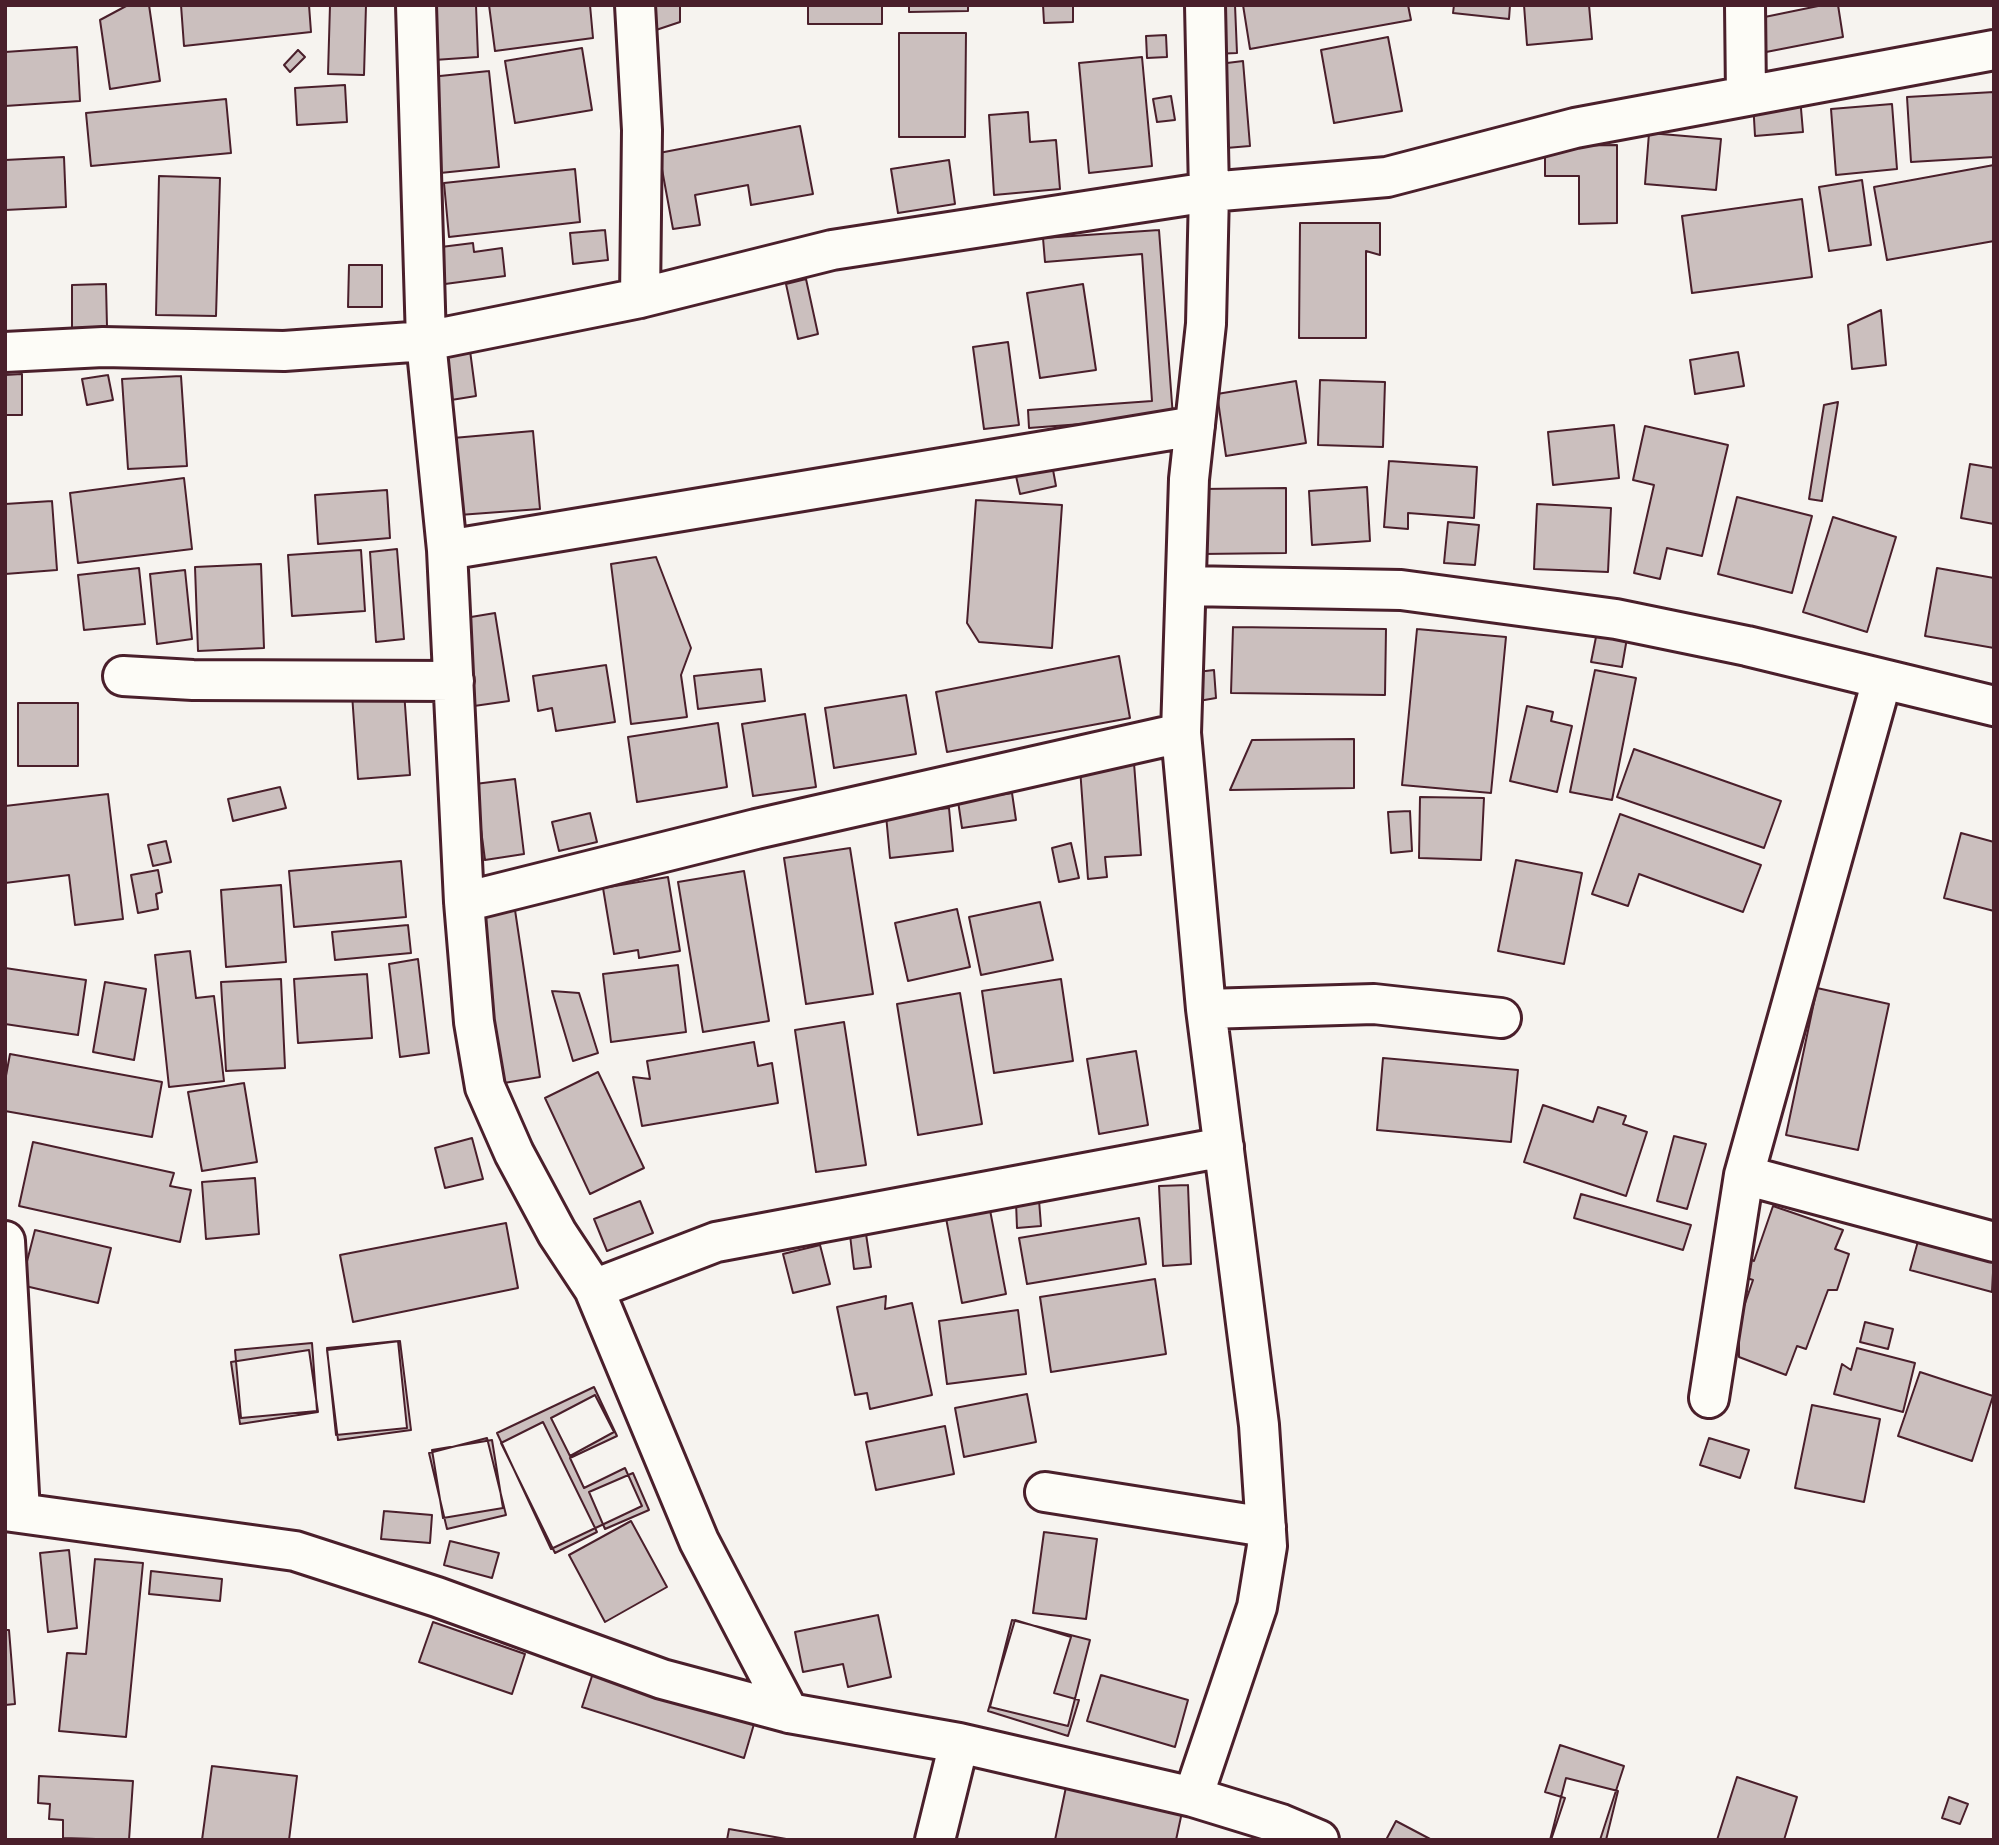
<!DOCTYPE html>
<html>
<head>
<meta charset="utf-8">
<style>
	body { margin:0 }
	#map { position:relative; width:1999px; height:1845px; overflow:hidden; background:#f6f3ef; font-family:"Comic Neue",sans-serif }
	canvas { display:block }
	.frame { position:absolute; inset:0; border:7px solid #4a1f2b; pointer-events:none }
</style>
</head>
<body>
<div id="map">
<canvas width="1999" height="1845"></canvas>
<div class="frame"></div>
</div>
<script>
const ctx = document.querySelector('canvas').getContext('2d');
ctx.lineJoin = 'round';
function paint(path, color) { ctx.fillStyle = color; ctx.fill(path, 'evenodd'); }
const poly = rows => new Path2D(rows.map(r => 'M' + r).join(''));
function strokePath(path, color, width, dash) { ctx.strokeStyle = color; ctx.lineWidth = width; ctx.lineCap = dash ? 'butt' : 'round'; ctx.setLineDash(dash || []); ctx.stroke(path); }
const building = poly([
	[128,5,149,5,160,81,110,89,100,20,128,5],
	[181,5,309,5,311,32,184,46,181,5],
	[330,5,366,5,364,75,328,74,330,5],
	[431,5,476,5,478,57,434,60,431,5],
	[489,5,590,5,593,38,495,51,489,5],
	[651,5,680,5,680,22,650,32,651,5],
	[808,5,882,5,882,24,808,24,808,5],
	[909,5,968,5,968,11,909,12,909,5],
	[1043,5,1073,5,1073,22,1044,23,1043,5],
	[1212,5,1235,5,1237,53,1214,54,1212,5],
	[1243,5,1408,5,1411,20,1250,49,1243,5],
	[1454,5,1510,5,1509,19,1453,13,1454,5],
	[1524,5,1589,5,1592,39,1527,45,1524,5],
	[1823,5,1838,5,1843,37,1761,53,1755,19,1823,5],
	[899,33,966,33,965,137,899,137,899,33],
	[1166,35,1167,57,1147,58,1146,36,1166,35],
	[1388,37,1402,111,1334,123,1321,50,1388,37],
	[77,47,80,101,5,106,5,52,77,47],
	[582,48,592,110,515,123,505,61,582,48],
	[298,50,305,57,290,72,284,65,298,50],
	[1142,57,1152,166,1089,173,1079,63,1142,57],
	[1243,61,1250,146,1226,148,1219,64,1243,61],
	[489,71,499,167,440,173,430,77,489,71],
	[345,85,347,122,297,125,295,88,345,85],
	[1994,92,1994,157,1911,162,1907,97,1994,92],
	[1171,96,1175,120,1157,122,1153,99,1171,96],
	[1800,97,1803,132,1755,136,1753,101,1800,97],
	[226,99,231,153,91,166,86,113,226,99],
	[1892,104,1897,169,1836,175,1831,109,1892,104],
	[1028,112,1030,142,1056,140,1060,189,994,195,989,115,1028,112],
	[800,126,813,194,751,205,748,185,695,195,700,225,673,229,659,153,800,126],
	[1649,133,1721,139,1716,190,1645,184,1649,133],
	[1617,145,1617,223,1579,224,1579,176,1545,176,1545,146,1617,145],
	[64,157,66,207,5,210,5,160,64,157],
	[949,160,955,204,898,213,891,169,949,160],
	[1994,165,1994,241,1887,260,1874,187,1994,165],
	[575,169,580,222,449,237,444,183,575,169],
	[159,176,220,178,216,316,156,315,159,176],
	[1862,180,1871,245,1829,251,1819,187,1862,180],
	[1802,199,1812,277,1692,293,1682,216,1802,199],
	[1300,223,1380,223,1380,255,1366,251,1366,338,1299,338,1300,223],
	[605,230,608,260,573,264,570,233,605,230],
	[1159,230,1173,417,1029,428,1028,410,1152,401,1142,254,1045,262,1043,238,1159,230],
	[473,243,474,252,502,248,505,276,445,284,441,247,473,243],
	[349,265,382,265,382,307,348,307,349,265],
	[806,279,818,334,798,339,786,284,806,279],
	[106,284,107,327,72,328,72,285,106,284],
	[1083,284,1096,370,1040,378,1027,293,1083,284],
	[1881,310,1886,365,1852,369,1848,325,1881,310],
	[1008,342,1019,425,984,429,973,347,1008,342],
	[469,343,476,396,445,401,438,347,469,343],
	[1738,352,1744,386,1695,394,1690,360,1738,352],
	[22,374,22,415,5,415,5,375,22,374],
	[108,375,113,400,87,405,82,379,108,375],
	[181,376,187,466,128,469,122,379,181,376],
	[1320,380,1385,382,1383,447,1318,445,1320,380],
	[1296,381,1306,443,1226,456,1217,394,1296,381],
	[1838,402,1822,501,1809,499,1824,405,1838,402],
	[1614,425,1619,478,1553,485,1548,432,1614,425],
	[1645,426,1728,445,1702,556,1667,548,1660,579,1634,573,1654,485,1633,480,1645,426],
	[533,431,540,509,459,515,453,438,533,431],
	[1051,459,1056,486,1020,494,1014,467,1051,459],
	[1389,461,1477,467,1474,518,1408,513,1408,529,1384,527,1389,461],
	[1970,464,1994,468,1994,524,1961,518,1970,464],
	[184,478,192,549,78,563,70,493,184,478],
	[1367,487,1370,541,1312,545,1309,491,1367,487],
	[1286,488,1286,553,1201,554,1200,489,1286,488],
	[387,490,390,538,318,544,315,495,387,490],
	[1737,497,1812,516,1792,593,1718,574,1737,497],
	[976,500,1062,505,1052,648,979,642,967,623,976,500],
	[52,501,57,570,5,574,5,504,52,501],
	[1537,504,1611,508,1608,572,1534,569,1537,504],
	[1833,517,1896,537,1867,632,1803,612,1833,517],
	[1448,522,1479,525,1475,565,1444,563,1448,522],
	[397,549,404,639,376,642,370,552,397,549],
	[361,550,365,611,292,616,288,555,361,550],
	[656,557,691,648,681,675,687,717,631,724,611,564,656,557],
	[261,564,264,648,198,651,195,567,261,564],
	[139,568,145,624,84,630,78,575,139,568],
	[1937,568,1994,578,1994,648,1925,636,1937,568],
	[185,570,192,639,157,644,150,574,185,570],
	[495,613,509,701,474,706,459,619,495,613],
	[1233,627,1386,629,1385,695,1231,693,1233,627],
	[1417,629,1506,637,1491,793,1402,785,1417,629],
	[1597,632,1627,638,1622,667,1591,662,1597,632],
	[1119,656,1130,718,947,752,936,692,1119,656],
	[606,665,615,722,556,731,552,708,538,711,533,676,606,665],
	[761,669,765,701,698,709,694,676,761,669],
	[1214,670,1216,698,1193,702,1189,673,1214,670],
	[1595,670,1636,678,1612,800,1570,792,1595,670],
	[404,691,410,775,358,779,352,694,404,691],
	[906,695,916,754,834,768,825,708,906,695],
	[18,703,78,703,78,766,18,766,18,703],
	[1527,706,1553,712,1551,721,1572,726,1557,792,1510,781,1527,706],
	[805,714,816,787,753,796,742,724,805,714],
	[718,723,727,787,637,802,628,737,718,723],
	[1354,739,1354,788,1230,790,1252,740,1354,739],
	[1634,749,1781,801,1764,848,1617,797,1634,749],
	[1134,763,1141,855,1105,857,1107,877,1088,879,1080,768,1134,763],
	[515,779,524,854,485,860,475,784,515,779],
	[280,787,286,808,233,821,228,799,280,787],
	[1012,793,1016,820,962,828,958,801,1012,793],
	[108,794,123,919,75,925,69,875,5,883,5,806,108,794],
	[1420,797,1484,798,1481,860,1419,858,1420,797],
	[949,808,953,851,890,858,886,815,949,808],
	[1410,811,1412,851,1391,853,1388,812,1410,811],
	[590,813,597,842,559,851,552,822,590,813],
	[1620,814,1761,865,1743,912,1639,874,1628,906,1592,894,1620,814],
	[1961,833,1994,842,1994,911,1944,898,1961,833],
	[166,841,171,862,153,866,148,845,166,841],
	[1071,843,1079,878,1059,882,1052,848,1071,843],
	[850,848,873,994,806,1004,784,858,850,848],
	[1516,860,1582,873,1564,964,1498,951,1516,860],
	[401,861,406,917,294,927,289,871,401,861],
	[158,870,162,892,156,894,158,909,138,913,131,875,158,870],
	[744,871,769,1021,703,1032,678,882,744,871],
	[668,877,680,951,639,958,638,950,614,954,603,888,668,877],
	[281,885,286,962,226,967,221,890,281,885],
	[1040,902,1053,960,981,975,969,917,1040,902],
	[957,909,970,967,908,981,895,923,957,909],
	[515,910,540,1077,504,1083,478,916,515,910],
	[408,925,411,953,335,960,332,932,408,925],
	[190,951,196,998,214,996,224,1081,169,1087,155,955,190,951],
	[418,959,429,1053,400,1057,389,964,418,959],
	[678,965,686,1032,611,1042,603,974,678,965],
	[5,968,86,980,78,1035,5,1024,5,968],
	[367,974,372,1038,298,1043,294,979,367,974],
	[281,979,285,1068,226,1071,221,982,281,979],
	[1061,979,1073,1061,994,1073,982,991,1061,979],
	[105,982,146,989,134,1060,93,1052,105,982],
	[1817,988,1889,1004,1858,1150,1786,1135,1817,988],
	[552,991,579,993,598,1053,573,1061,552,991],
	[960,993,982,1124,918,1135,897,1004,960,993],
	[844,1022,866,1165,816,1172,795,1030,844,1022],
	[754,1042,758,1066,772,1063,778,1103,642,1126,633,1077,650,1079,647,1061,754,1042],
	[1136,1051,1148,1125,1099,1134,1087,1059,1136,1051],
	[10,1054,162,1082,152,1137,5,1111,5,1081,10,1054],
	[1383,1058,1518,1070,1511,1142,1377,1130,1383,1058],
	[598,1072,644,1168,590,1194,545,1098,598,1072],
	[244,1083,257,1162,202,1171,188,1092,244,1083],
	[1543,1105,1593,1122,1598,1107,1626,1116,1623,1124,1647,1132,1626,1196,1524,1162,1543,1105],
	[1674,1136,1706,1144,1687,1209,1657,1201,1674,1136],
	[472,1138,483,1179,445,1188,435,1148,472,1138],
	[33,1142,174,1173,170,1186,191,1190,180,1242,19,1206,33,1142],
	[255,1178,259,1234,206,1239,202,1182,255,1178],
	[1188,1185,1191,1264,1163,1266,1159,1186,1188,1185],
	[1581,1194,1691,1225,1683,1250,1574,1218,1581,1194],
	[1039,1200,1041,1226,1017,1228,1016,1202,1039,1200],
	[640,1201,653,1233,607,1251,594,1219,640,1201],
	[1773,1206,1843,1230,1835,1249,1849,1254,1837,1290,1828,1290,1806,1349,1797,1346,1786,1375,1739,1357,1739,1321,1753,1280,1737,1275,1744,1257,1754,1261,1773,1206],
	[990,1210,1006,1294,962,1303,946,1218,990,1210],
	[1139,1218,1146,1264,1027,1284,1019,1238,1139,1218],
	[506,1223,518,1288,353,1322,340,1255,506,1223],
	[35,1230,111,1248,98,1303,21,1285,35,1230],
	[866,1234,871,1267,854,1269,850,1235,866,1234],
	[1920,1234,1994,1254,1992,1292,1910,1270,1920,1234],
	[820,1245,830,1284,793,1293,783,1254,820,1245],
	[1155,1279,1166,1354,1051,1372,1040,1297,1155,1279],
	[886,1296,885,1309,912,1303,932,1395,870,1409,867,1393,855,1395,837,1307,886,1296],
	[1018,1310,1026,1374,947,1384,939,1321,1018,1310],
	[1865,1322,1893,1329,1888,1349,1860,1342,1865,1322],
	[398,1341,407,1428,336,1435,327,1348,398,1341],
	[400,1341,411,1430,338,1440,327,1350,400,1341],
	[312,1343,317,1411,241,1418,235,1350,312,1343],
	[1857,1348,1915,1363,1903,1412,1834,1394,1842,1364,1851,1370,1857,1348],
	[309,1350,318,1412,240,1424,231,1362,309,1350],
	[1920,1372,1993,1396,1972,1461,1898,1436,1920,1372],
	[594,1387,617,1436,570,1458,584,1488,625,1468,642,1506,551,1549,497,1433,594,1387],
	[1027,1394,1036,1442,964,1457,955,1408,1027,1394],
	[595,1395,614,1432,570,1456,551,1418,595,1395],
	[1812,1405,1880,1419,1864,1502,1795,1488,1812,1405],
	[543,1422,597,1532,555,1553,501,1443,543,1422],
	[945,1426,954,1474,876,1490,866,1442,945,1426],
	[487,1438,506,1515,447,1529,429,1453,487,1438],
	[1709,1438,1749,1450,1740,1478,1700,1465,1709,1438],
	[492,1440,503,1508,443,1518,432,1450,492,1440],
	[633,1473,649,1510,605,1529,589,1492,633,1473],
	[384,1511,432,1515,430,1543,381,1539,384,1511],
	[631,1521,667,1587,605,1622,569,1555,631,1521],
	[1044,1532,1097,1539,1086,1619,1033,1613,1044,1532],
	[450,1541,499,1553,492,1578,444,1565,450,1541],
	[69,1550,77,1628,48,1632,40,1553,69,1550],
	[95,1559,143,1563,126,1737,59,1731,67,1653,86,1654,95,1559],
	[151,1571,222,1579,220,1601,149,1594,151,1571],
	[878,1615,891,1677,848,1687,843,1664,803,1672,795,1632,878,1615],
	[1012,1620,1090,1640,1068,1726,990,1707,1012,1620],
	[1015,1620,1071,1637,1054,1693,1079,1700,1068,1736,988,1711,1015,1620],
	[433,1622,525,1654,512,1694,419,1662,433,1622],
	[5,1630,9,1630,15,1704,5,1705,5,1630],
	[593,1673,754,1724,744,1758,582,1707,593,1673],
	[1101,1675,1188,1700,1175,1747,1087,1721,1101,1675],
	[1560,1745,1624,1766,1600,1840,1551,1840,1565,1798,1545,1792,1560,1745],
	[212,1766,297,1776,289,1840,202,1840,212,1766],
	[39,1776,133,1781,129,1840,63,1838,63,1820,49,1819,50,1804,38,1803,39,1776],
	[1737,1777,1797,1797,1784,1840,1717,1840,1737,1777],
	[1566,1778,1618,1791,1606,1840,1550,1840,1566,1778],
	[1066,1787,1182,1812,1176,1840,1055,1840,1066,1787],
	[1949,1797,1968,1804,1960,1824,1942,1818,1949,1797],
	[1396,1821,1432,1840,1386,1840,1396,1821],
	[729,1829,792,1840,727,1840,729,1829]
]);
paint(building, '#cbbfbe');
strokePath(building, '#4a1f2b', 2);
const minor = poly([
	[416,5,426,341,447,550,464,902,474,1022,485,1087,514,1153,557,1233,594,1289,699,1541,789,1713],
	[635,5,642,130,640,298],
	[1745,5,1746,96],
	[5,352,103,347,284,351,426,341,640,298,832,250,1209,192,1387,177,1575,128,1994,50],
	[447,550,1195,426],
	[1186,586,1401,590,1616,619,1747,646,1994,706],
	[123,676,193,680,454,681],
	[464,902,756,829,1181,733],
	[1206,1009,1374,1004,1501,1018],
	[1744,1175,1994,1242],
	[5,1241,20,1512],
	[594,1289,716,1242,1224,1147],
	[1709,1398,1744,1175,1882,680],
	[1045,1492,1266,1527],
	[5,1511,295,1551,437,1597,662,1679,789,1713,959,1743,1193,1797,1281,1824,1319,1840],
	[1193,1797,1257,1607,1267,1546,1259,1425,1206,1009,1181,733,1189,479,1206,324,1209,192,1205,5],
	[935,1840,959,1743]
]);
strokePath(minor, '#4a1f2b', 44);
strokePath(minor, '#fdfcf7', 38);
</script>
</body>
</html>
